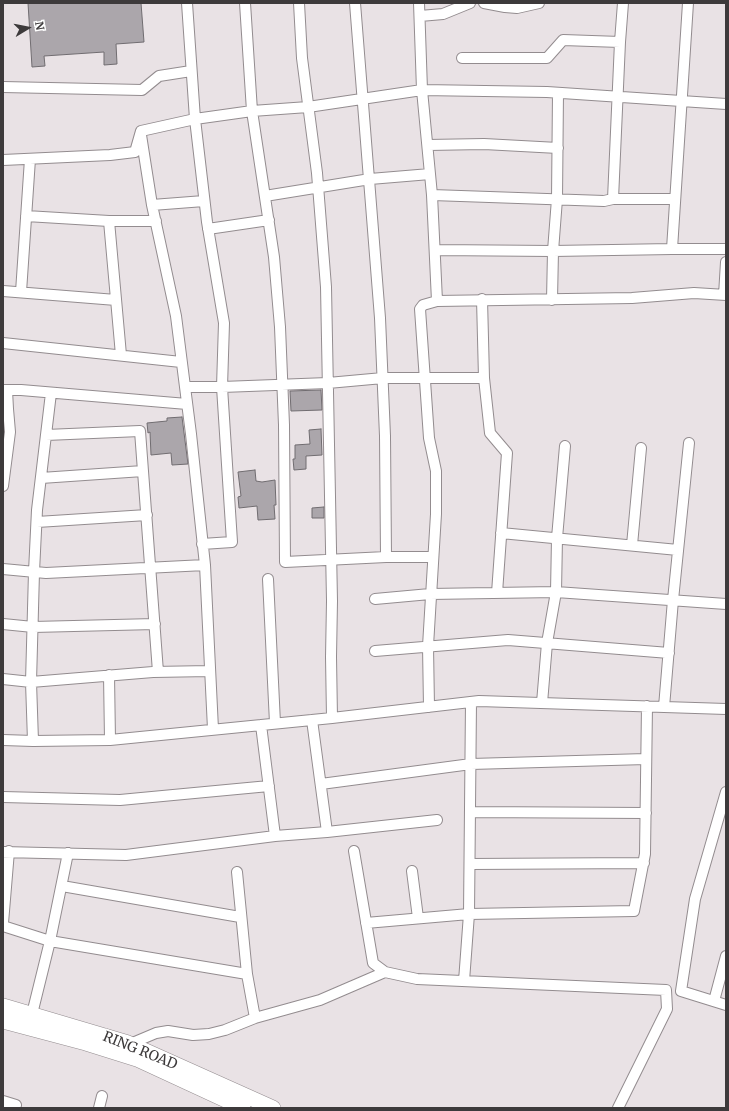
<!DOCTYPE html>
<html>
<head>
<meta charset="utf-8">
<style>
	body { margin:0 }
	#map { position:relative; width:729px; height:1111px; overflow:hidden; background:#e9e2e5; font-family:Merriweather,serif }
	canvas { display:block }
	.frame { position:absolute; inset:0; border:4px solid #3d3a3b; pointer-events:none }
	.north { position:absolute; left:8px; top:8px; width:40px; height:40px; -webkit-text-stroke:3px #fff; paint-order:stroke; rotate:80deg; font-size:11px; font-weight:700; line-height:16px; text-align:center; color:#3d3a3b }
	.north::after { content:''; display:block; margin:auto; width:14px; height:18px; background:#3d3a3b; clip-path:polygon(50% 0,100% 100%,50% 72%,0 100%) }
</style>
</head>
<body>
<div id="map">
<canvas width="729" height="1111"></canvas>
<div class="frame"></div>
<div class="north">N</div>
</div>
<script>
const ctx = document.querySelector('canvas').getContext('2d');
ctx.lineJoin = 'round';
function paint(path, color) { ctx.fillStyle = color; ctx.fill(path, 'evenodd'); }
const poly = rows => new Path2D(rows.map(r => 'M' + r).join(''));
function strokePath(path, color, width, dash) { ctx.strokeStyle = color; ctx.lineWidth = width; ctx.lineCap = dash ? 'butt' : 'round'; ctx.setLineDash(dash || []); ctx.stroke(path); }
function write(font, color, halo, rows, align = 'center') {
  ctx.font = font + ' Merriweather,serif'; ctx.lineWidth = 3.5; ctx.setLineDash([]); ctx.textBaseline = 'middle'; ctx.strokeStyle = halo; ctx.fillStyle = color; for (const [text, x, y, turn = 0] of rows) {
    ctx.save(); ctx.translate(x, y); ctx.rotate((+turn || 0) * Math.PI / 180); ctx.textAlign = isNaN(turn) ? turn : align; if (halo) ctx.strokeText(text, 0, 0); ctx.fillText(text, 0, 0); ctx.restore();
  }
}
const building = poly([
	[28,3,141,3,144,42,116,44,117,64,104,65,104,52,44,56,45,66,32,67,28,3],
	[321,390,322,410,291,411,290,391,321,390],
	[182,417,188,464,172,465,171,453,151,455,150,432,148,433,147,423,167,421,167,418,182,417],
	[321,429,322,455,306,456,306,469,294,470,293,459,295,459,295,445,310,444,309,430,321,429],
	[255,470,256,481,262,482,275,480,276,505,274,505,275,519,258,520,257,506,239,508,238,497,241,496,238,472,255,470],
	[324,507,324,518,312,518,312,508,324,507]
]);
paint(building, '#aba6ab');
strokePath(building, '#706c70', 1);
const minor = poly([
	[187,3,195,119,207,222,224,323,222,387,232,542,202,544],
	[245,3,252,111,274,257,280,327,284,425,285,562,386,557,433,557],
	[299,3,302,58,317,173,326,287,332,601,331,657,332,718],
	[355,3,380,318,385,436,386,557],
	[419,3,422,90,432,195,437,301,632,298,694,293,726,295],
	[484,3,505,7,517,8,539,3],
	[420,16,443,14,470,3],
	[462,58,547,58,563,40,620,42],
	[3,87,142,90,159,76,191,71],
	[141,135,152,205,176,316,191,434,205,565,213,729],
	[428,145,484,144,558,148],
	[3,160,110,155,135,152,141,131,195,119,252,111,308,107,422,90,547,92,726,104],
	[432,195,604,201,613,199,675,199],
	[265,196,370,179,430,174],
	[613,199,620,42,623,3],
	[152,205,204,201],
	[26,216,109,221,121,355],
	[109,221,156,221],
	[208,229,269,220],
	[672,249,688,3],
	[435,250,553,251,672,249,726,249],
	[3,291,116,300],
	[21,292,30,159],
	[724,295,726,262],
	[482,299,484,378],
	[552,300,553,251,557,199,558,93],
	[3,343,181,362],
	[185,387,222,387,328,383,383,378,484,378,490,433,507,453,497,593],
	[3,390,21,390,187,404],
	[46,435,140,431,158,672],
	[41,478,143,471],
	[3,486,10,432,8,409,7,390],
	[37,522,147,515],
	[501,533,678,550],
	[632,545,641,448],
	[3,569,46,573,205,565],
	[268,579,275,723],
	[375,599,430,594,556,592,726,604],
	[3,624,33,627,155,624],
	[375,651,508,640,669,653],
	[109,675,110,740],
	[3,679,31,682,153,672,210,671],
	[471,702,469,914,634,911,645,854,647,706],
	[542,703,547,643,556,592,557,538,565,446],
	[429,707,428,646,436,514,436,471,429,438,420,309,423,305,437,301],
	[664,707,673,600,689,443],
	[261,725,275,836],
	[3,740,33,741,110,740,332,718,479,701,726,709],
	[33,741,31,682,34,572,37,510,51,393],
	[321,784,471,764,646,759],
	[726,792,695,899,681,991,726,1005],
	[3,797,120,800,269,786],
	[470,812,646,813],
	[327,832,437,820],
	[354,851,373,963,385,972,417,979,666,990,667,1009,618,1108],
	[3,852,126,855,275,836,327,832,312,720],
	[470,864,644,863],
	[412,871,418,918],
	[62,886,240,917],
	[3,923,9,851],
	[366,923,469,914,464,981],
	[3,926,50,941,247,974,237,872],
	[247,974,255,1018],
	[714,1001,726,956],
	[32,1014,50,941,68,853],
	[130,1044,156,1033,168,1031,193,1035,209,1034,225,1030,255,1018,320,1000,385,972],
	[3,1101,16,1105,7,1108],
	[99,1108,102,1096]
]);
const highway = poly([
	[3,1006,128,1043,273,1108],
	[3,1021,86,1043,137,1059,243,1108]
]);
strokePath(minor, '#938c8f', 12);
strokePath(highway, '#938c8f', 16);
strokePath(minor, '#fff', 10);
strokePath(highway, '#fff', 15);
write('14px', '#3d3a3b', '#fff', [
	["RING ROAD",140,1051,22]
]);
</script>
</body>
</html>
